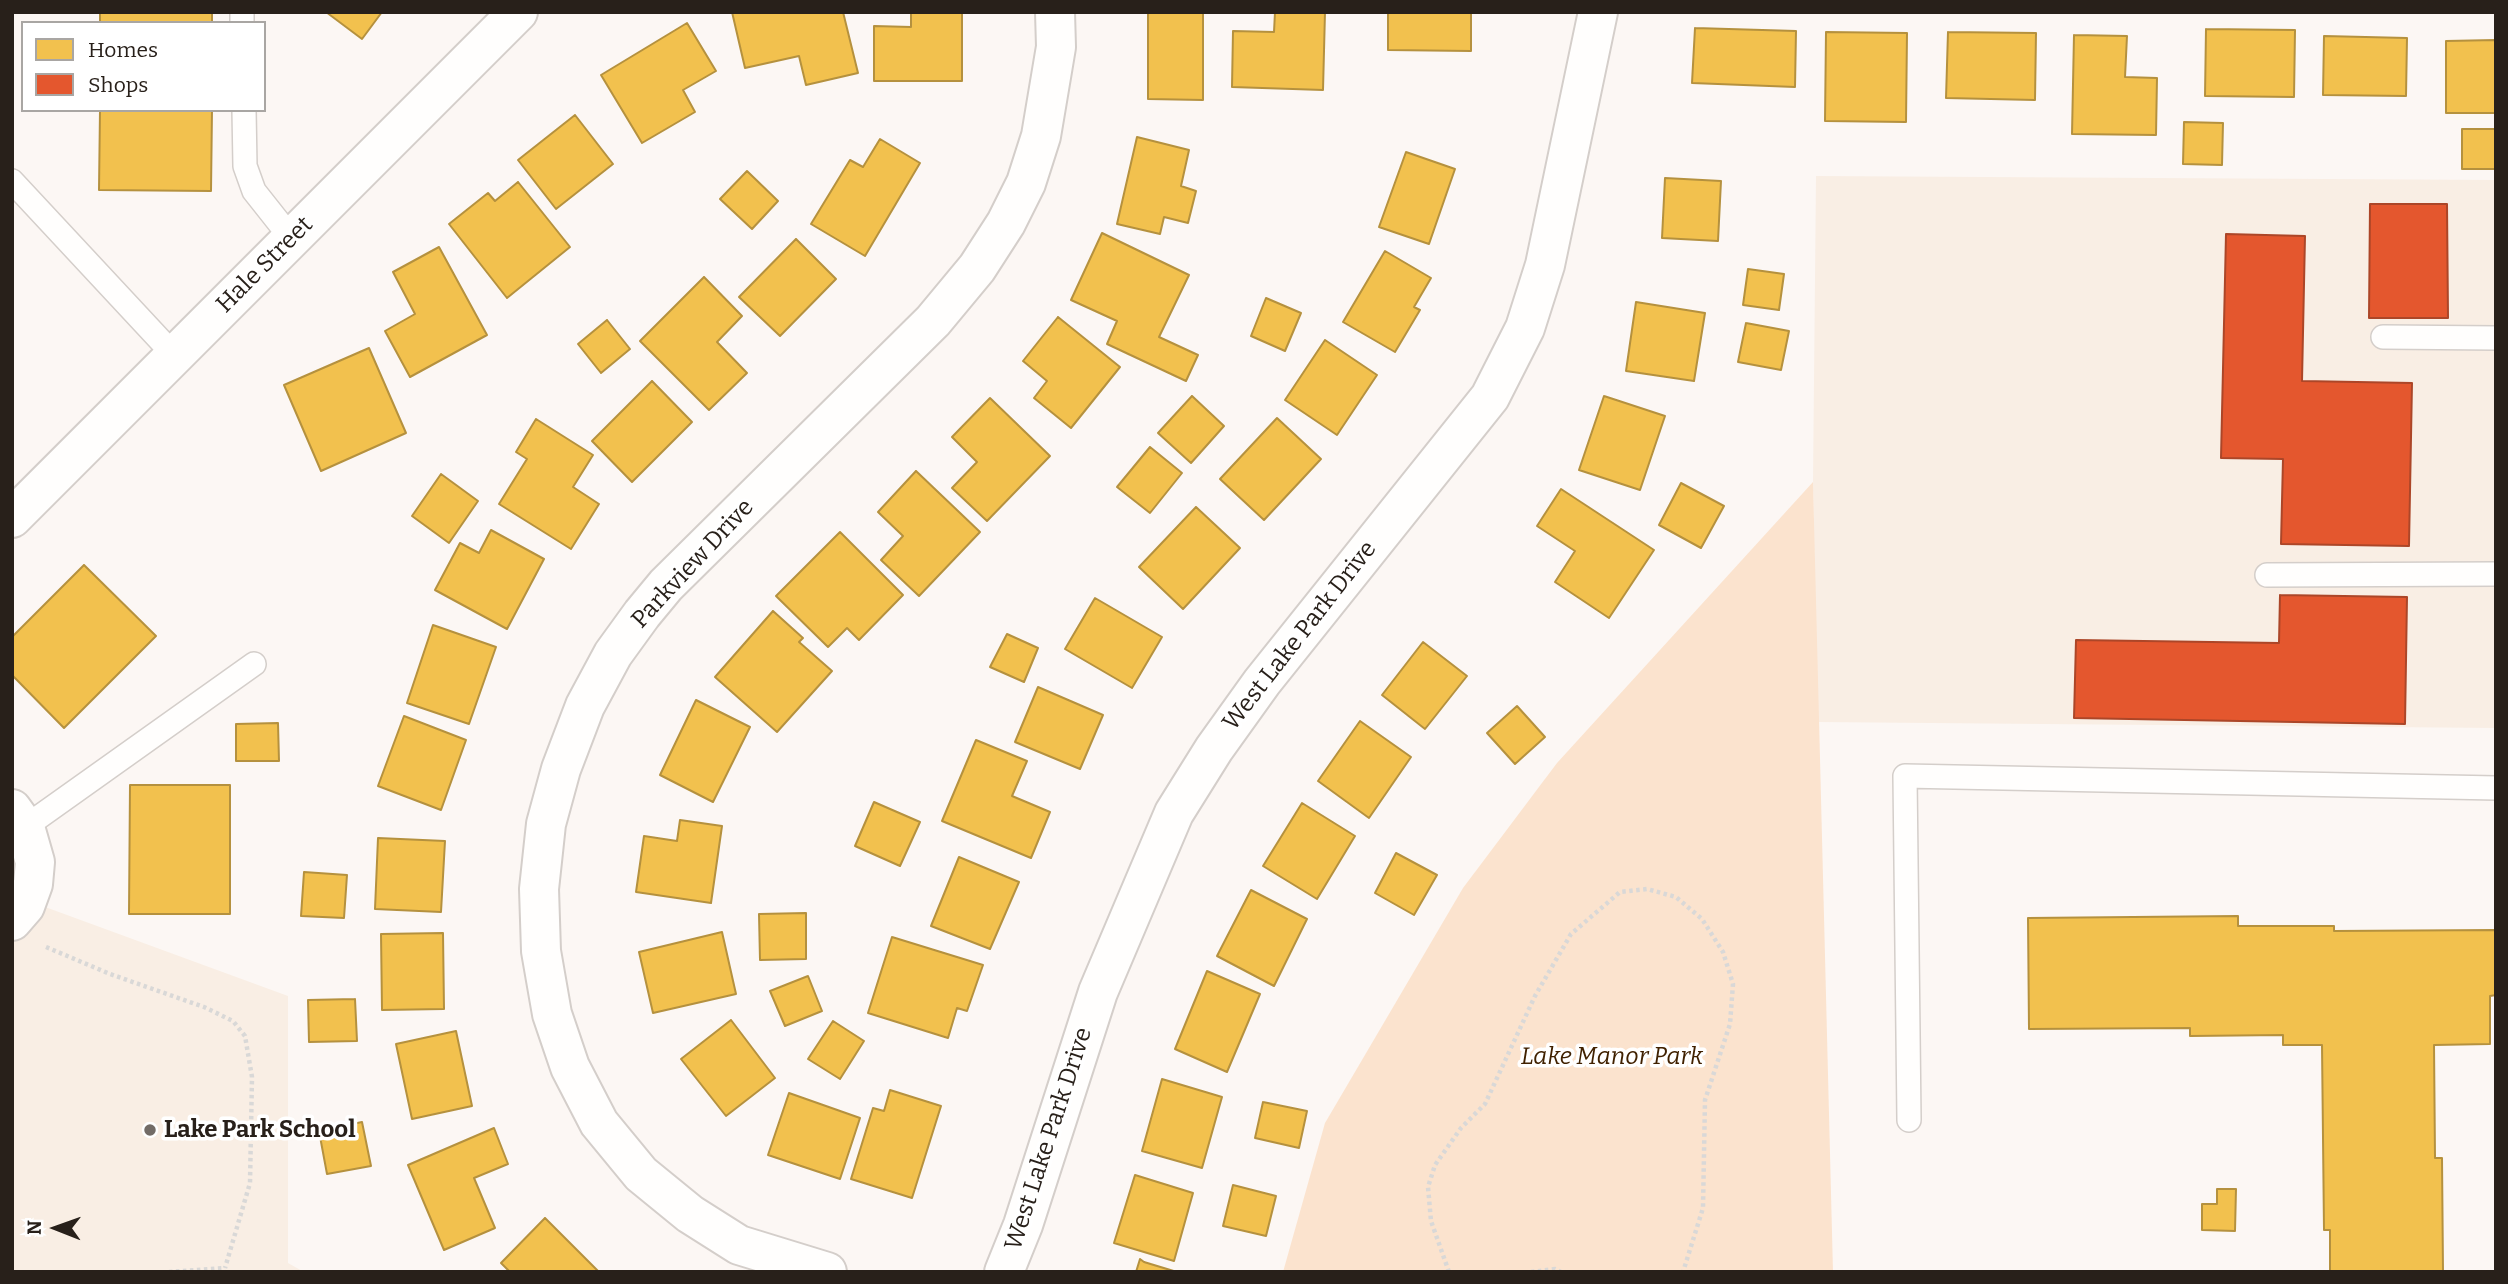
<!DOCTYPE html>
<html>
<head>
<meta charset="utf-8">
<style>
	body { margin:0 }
	#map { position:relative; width:2508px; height:1284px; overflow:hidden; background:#fcf7f4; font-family:Bitter,serif }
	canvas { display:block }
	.frame { position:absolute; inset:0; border:14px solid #28201a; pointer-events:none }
	.legend { position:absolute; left:21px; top:21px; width:245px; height:91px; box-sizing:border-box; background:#fff; border:2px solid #a9a6a3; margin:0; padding:9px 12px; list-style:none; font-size:21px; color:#28201a }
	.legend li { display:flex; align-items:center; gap:14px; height:35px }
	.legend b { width:35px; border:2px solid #a9a6a3 }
	.north { position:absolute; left:21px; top:1193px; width:70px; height:70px; -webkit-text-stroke:5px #fff; paint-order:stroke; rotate:271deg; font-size:19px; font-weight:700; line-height:28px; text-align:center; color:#28201a }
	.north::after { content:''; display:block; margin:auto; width:24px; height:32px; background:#28201a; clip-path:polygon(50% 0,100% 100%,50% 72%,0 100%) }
</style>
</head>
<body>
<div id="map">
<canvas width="2508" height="1284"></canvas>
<div class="frame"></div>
<ul class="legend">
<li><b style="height:19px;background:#f2c14e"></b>Homes</li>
<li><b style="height:19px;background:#e4572e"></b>Shops</li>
</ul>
<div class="north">N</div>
</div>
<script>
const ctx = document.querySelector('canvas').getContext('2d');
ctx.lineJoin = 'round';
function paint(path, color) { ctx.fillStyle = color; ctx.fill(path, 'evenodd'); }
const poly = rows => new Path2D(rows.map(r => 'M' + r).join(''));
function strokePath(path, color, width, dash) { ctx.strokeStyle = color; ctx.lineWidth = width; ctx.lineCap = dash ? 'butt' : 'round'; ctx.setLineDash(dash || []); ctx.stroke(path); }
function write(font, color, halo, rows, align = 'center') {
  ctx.font = font + ' Bitter,serif'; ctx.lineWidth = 7; ctx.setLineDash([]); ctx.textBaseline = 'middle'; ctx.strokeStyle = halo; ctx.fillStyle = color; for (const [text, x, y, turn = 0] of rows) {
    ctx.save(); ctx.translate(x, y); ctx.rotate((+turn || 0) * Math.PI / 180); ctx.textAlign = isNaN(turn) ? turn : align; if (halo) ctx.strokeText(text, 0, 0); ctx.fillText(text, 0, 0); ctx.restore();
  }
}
paint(poly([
	[1816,176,2496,180,2496,728,1817,722,1813,482],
	[37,904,288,996,288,1263,304,1272,12,1272,12,930]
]), '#f9eee4');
paint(poly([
	[1813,482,1833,1272,1283,1272,1325,1123,1463,888,1557,763]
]), '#fbe3ce');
const homes = poly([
	[100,12,212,12,212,23,100,23,100,12],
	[326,12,382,12,362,39,326,12],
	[732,12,843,12,858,73,806,85,799,56,745,68,732,12],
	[911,12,962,12,962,81,874,81,874,26,911,27,911,12],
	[1148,12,1203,12,1203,100,1148,99,1148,12],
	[1275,12,1325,12,1323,90,1232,87,1233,31,1274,32,1275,12],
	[1388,12,1471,12,1471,51,1388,50,1388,12],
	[687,23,716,71,683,90,695,112,642,143,601,75,687,23],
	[1695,28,1796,31,1795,87,1692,83,1695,28],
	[2206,29,2295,30,2294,97,2205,96,2206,29],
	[1826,32,1907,33,1906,122,1825,121,1826,32],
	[1948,32,2036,33,2035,100,1946,98,1948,32],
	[2074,35,2127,36,2125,77,2157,78,2156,135,2072,134,2074,35],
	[2324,36,2407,38,2406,96,2323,95,2324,36],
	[2496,40,2496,113,2446,113,2446,41,2496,40],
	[100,110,212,110,211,191,99,190,100,110],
	[575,115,613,164,556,209,518,160,575,115],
	[2184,122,2223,123,2222,165,2183,164,2184,122],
	[2462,129,2496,129,2496,169,2462,169,2462,129],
	[1137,137,1189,150,1181,186,1196,191,1188,223,1164,217,1160,234,1117,224,1137,137],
	[880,139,920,163,865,256,811,224,850,160,863,167,880,139],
	[1406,152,1455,169,1429,244,1379,227,1406,152],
	[747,171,778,201,752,229,720,199,747,171],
	[1665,178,1721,181,1718,241,1662,238,1665,178],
	[518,182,570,247,507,298,449,224,488,193,495,201,518,182],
	[1102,233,1189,275,1159,337,1198,355,1186,381,1107,344,1117,321,1071,300,1102,233],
	[796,239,836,279,780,336,739,297,796,239],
	[439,247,487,335,410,377,385,331,415,314,393,272,439,247],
	[1385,251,1431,278,1414,307,1420,310,1395,352,1343,322,1385,251],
	[1748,269,1784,274,1779,310,1743,305,1748,269],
	[704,277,742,316,717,342,747,373,709,410,640,341,704,277],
	[1266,298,1301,313,1285,351,1251,336,1266,298],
	[1636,302,1705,313,1694,381,1626,371,1636,302],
	[1058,317,1120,367,1071,428,1034,398,1047,381,1023,361,1058,317],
	[607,320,630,349,601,373,578,344,607,320],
	[1746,323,1789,331,1781,370,1738,362,1746,323],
	[1325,340,1377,375,1337,435,1285,400,1325,340],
	[369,348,406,433,321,471,284,385,369,348],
	[652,381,692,422,632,482,592,441,652,381],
	[1192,396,1224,426,1191,463,1158,433,1192,396],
	[1604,396,1665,416,1640,490,1579,470,1604,396],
	[990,398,1050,456,987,521,952,488,977,462,952,437,990,398],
	[1277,418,1321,459,1264,520,1220,479,1277,418],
	[536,419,593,455,573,487,599,504,571,549,499,504,527,459,516,452,536,419],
	[1150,447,1182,473,1150,513,1117,487,1150,447],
	[916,471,980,532,919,596,881,560,903,536,878,512,916,471],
	[441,474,478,501,449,543,412,516,441,474],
	[1681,483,1724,506,1701,548,1659,525,1681,483],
	[1561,489,1654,550,1609,618,1555,582,1575,551,1537,526,1561,489],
	[1196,507,1240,548,1183,609,1139,567,1196,507],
	[491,530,544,559,507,629,435,590,460,543,479,553,491,530],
	[840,532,903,595,859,640,847,628,828,647,776,596,840,532],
	[84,565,156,636,64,728,12,675,12,637,84,565],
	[1095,598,1162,637,1132,688,1065,649,1095,598],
	[773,611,803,638,799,642,832,671,777,732,715,677,773,611],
	[433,625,496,647,469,724,407,703,433,625],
	[1007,634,1038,648,1024,682,990,667,1007,634],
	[1423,642,1467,676,1425,729,1382,695,1423,642],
	[1038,687,1103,715,1080,769,1015,742,1038,687],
	[696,700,750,727,713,802,660,775,696,700],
	[1517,706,1545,737,1515,764,1487,733,1517,706],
	[404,716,466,740,441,810,378,786,404,716],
	[1360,721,1411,757,1369,818,1318,781,1360,721],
	[278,723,279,761,236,761,236,724,278,723],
	[976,740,1027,761,1012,796,1050,812,1031,858,942,821,976,740],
	[130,785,230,785,230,914,129,914,130,785],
	[874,802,920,822,900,866,855,846,874,802],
	[1302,803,1355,836,1317,899,1263,866,1302,803],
	[680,820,722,826,711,903,636,892,644,836,677,841,680,820],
	[378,838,445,841,441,912,375,909,378,838],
	[1396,853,1437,875,1414,915,1375,893,1396,853],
	[959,857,1019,882,990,949,931,926,959,857],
	[304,872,347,875,344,918,301,916,304,872],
	[1251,890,1307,919,1274,986,1217,956,1251,890],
	[806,913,806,959,760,960,759,914,806,913],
	[2238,916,2238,926,2334,926,2334,931,2496,930,2496,995,2490,996,2490,1044,2434,1045,2435,1158,2442,1158,2443,1272,2330,1272,2330,1230,2324,1230,2322,1045,2283,1045,2283,1035,2190,1036,2190,1028,2029,1029,2028,918,2238,916],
	[722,932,736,994,653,1013,639,952,722,932],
	[443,933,444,1009,382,1010,381,934,443,933],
	[892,937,983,965,967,1011,957,1008,948,1038,868,1013,892,937],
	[1207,971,1260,994,1227,1072,1175,1049,1207,971],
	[808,976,822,1011,785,1026,770,991,808,976],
	[355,999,357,1041,309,1042,308,1000,355,999],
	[731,1020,775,1078,726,1116,681,1059,731,1020],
	[833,1021,864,1041,840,1079,808,1059,833,1021],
	[456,1031,472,1106,412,1119,396,1044,456,1031],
	[1162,1079,1222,1097,1202,1168,1142,1151,1162,1079],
	[890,1090,941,1106,912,1198,851,1179,873,1108,884,1111,890,1090],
	[789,1093,860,1118,840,1179,768,1155,789,1093],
	[1263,1102,1307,1111,1299,1148,1255,1138,1263,1102],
	[362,1122,371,1166,327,1174,319,1131,362,1122],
	[494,1128,508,1164,474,1178,495,1228,444,1250,408,1165,494,1128],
	[1135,1175,1193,1193,1174,1261,1114,1243,1135,1175],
	[1233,1185,1276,1196,1266,1236,1223,1226,1233,1185],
	[2217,1189,2236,1189,2235,1231,2202,1230,2202,1204,2217,1204,2217,1189],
	[545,1218,598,1271,597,1272,510,1272,501,1263,545,1218],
	[1140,1259,1144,1262,1177,1272,1136,1272,1140,1259]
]);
paint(homes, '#f2c14e');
strokePath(homes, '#b5913e', 2);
const shops = poly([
	[2370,204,2447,204,2448,318,2369,318,2370,204],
	[2226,234,2305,236,2302,381,2412,383,2409,546,2281,544,2283,459,2221,458,2226,234],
	[2280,595,2407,597,2405,724,2074,718,2076,640,2279,643,2280,595]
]);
paint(shops, '#e4572e');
strokePath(shops, '#ac4628', 2);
const service = poly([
	[242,12,242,23],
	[244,110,245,166,254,191,292,239],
	[12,181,175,356],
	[2383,337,2496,338],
	[2267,575,2496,574],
	[25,827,254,664],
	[1909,1120,1905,776,2496,788]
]);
const minor = poly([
	[12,518,518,12],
	[12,809,25,827,35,862,33,884,25,906,12,921],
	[827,1272,739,1245,690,1214,641,1174,599,1123,570,1067,552,1014,541,951,539,889,546,824,561,769,585,706,613,654,642,614,666,585,933,321,977,268,1006,223,1026,183,1041,136,1056,47,1055,12],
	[1004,1272,1023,1225,1098,992,1174,813,1214,749,1262,682,1490,397,1525,328,1545,265,1598,12]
]);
strokePath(service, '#d4ceca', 26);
strokePath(minor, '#d4ceca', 42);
strokePath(poly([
	[46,947,110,974,204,1007,233,1021,245,1036,252,1077,250,1183,225,1268],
	[169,1272,225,1268],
	[1449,1272,1431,1221,1428,1187,1435,1165,1461,1128,1485,1104,1535,996,1571,934,1620,892,1647,889,1676,897,1702,919,1723,952,1733,984,1730,1024,1705,1100,1703,1208,1683,1272],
	[1531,1272,1555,1269,1561,1272]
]), '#d9d8d7', 4.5, [3.5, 3.5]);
strokePath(service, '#fffefd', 23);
strokePath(minor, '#fffefd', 38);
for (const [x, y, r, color] of [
	[150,1130,7,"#726b66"]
]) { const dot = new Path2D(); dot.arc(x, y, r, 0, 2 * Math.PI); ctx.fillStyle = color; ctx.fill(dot); strokePath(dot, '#fff', 2.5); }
write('24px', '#28201a', '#fff', [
	["Hale Street",265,265,-45],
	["Parkview Drive",693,564,-47],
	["West Lake Park Drive",1300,636,-52],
	["West Lake Park Drive",1049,1139,-72]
]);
write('italic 24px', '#402100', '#fff', [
	["Lake Manor Park",1612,1057]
]);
write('bold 24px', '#28201a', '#fff', [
	["Lake Park School",164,1130]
], 'left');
</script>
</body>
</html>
